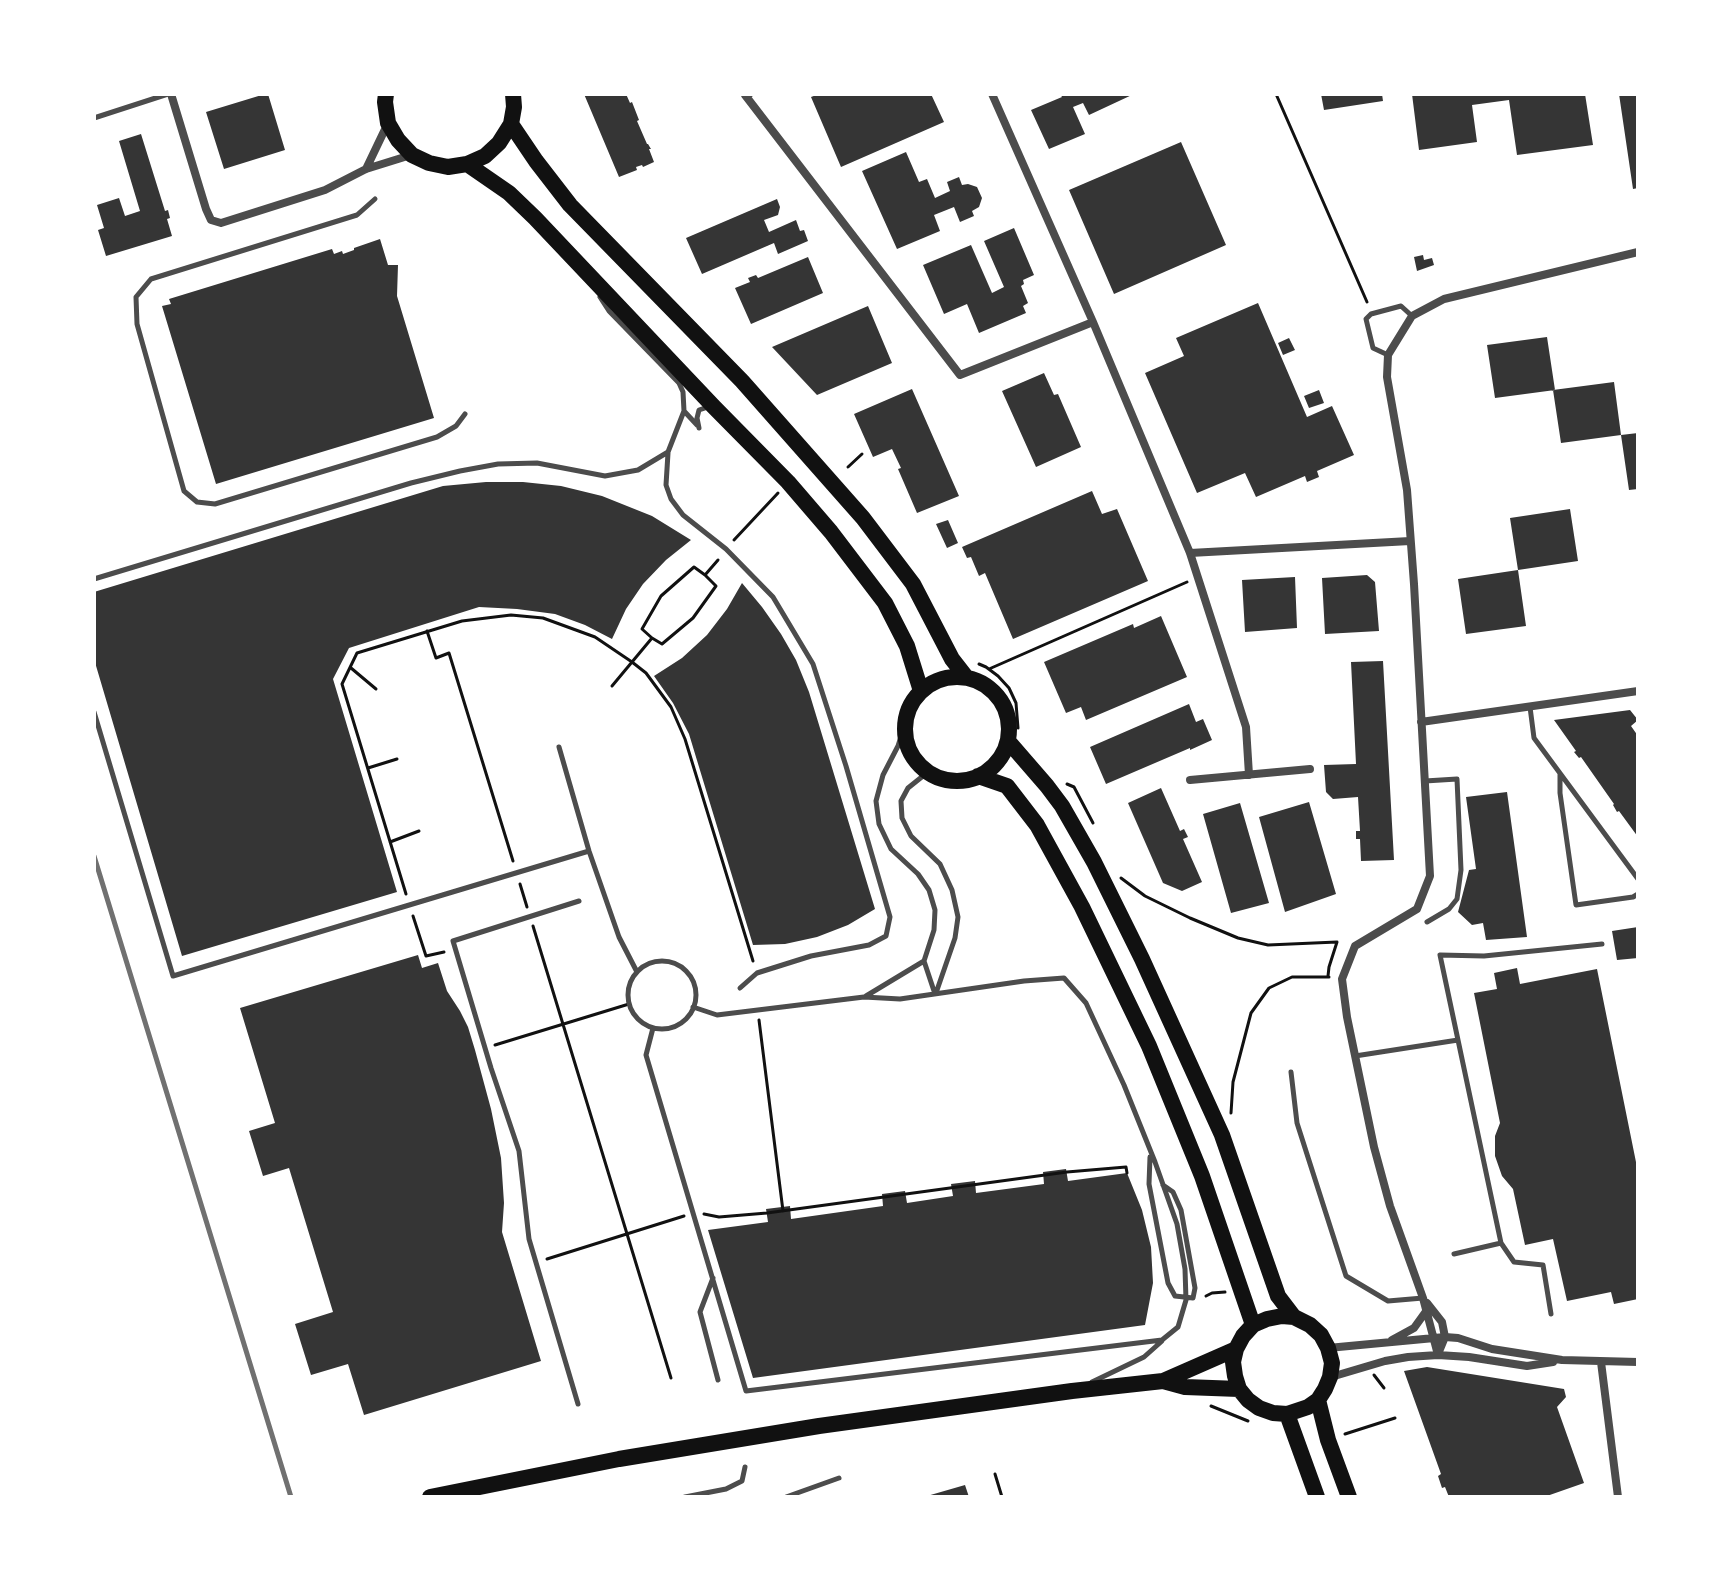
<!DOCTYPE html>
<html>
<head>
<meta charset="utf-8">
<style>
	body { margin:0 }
	#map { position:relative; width:1732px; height:1591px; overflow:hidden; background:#fff; font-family:Inter,sans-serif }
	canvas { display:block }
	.frame { position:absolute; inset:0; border:96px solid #fff; pointer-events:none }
</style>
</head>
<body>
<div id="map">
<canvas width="1732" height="1591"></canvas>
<div class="frame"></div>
</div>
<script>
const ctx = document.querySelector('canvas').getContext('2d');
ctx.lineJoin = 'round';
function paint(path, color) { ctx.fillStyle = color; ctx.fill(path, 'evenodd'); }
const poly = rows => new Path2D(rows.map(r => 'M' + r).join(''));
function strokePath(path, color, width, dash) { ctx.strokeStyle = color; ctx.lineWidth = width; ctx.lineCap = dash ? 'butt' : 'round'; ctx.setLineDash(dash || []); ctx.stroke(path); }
paint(poly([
	[265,94,268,94,285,150,224,169,206,112],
	[584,94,626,94,630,103,632,102,639,120,637,121,647,144,648,144,651,149,649,149,654,162,643,167,642,165,636,167,637,170,619,177],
	[819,94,931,94,944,122,841,167,811,97],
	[1060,94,1134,94,1089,115,1083,103,1073,107,1085,134,1049,149,1031,110,1062,97],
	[1321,94,1382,94,1383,101,1324,110],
	[1412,94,1529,94,1529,96,1585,94,1593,145,1517,155,1509,100,1472,105,1477,142,1419,150],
	[1619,94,1638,94,1638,188,1633,189],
	[141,134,165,211,168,210,170,218,167,219,172,236,106,256,98,230,104,228,97,205,119,198,125,216,140,211,119,141],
	[1181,142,1226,245,1114,294,1069,190],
	[906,152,919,182,927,179,935,198,950,191,947,182,959,177,962,185,968,184,977,187,982,198,979,207,972,211,974,216,960,222,954,207,934,215,940,231,897,249,862,171],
	[777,199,780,207,778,215,764,220,769,232,796,220,800,231,804,230,808,241,778,254,774,243,702,274,686,238],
	[1014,228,1034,275,1023,280,1024,284,1021,286,1028,303,1023,306,1026,313,979,333,967,304,944,314,923,265,971,245,992,293,1004,287,984,241],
	[380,239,388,265,398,265,397,296,434,418,216,484,162,306,171,304,169,299,332,249,334,254,342,251,343,254,354,250,354,248],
	[1423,255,1424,260,1432,258,1434,265,1417,271,1414,257],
	[808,257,823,293,751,324,735,288,750,282,748,278,756,275,758,278],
	[1258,303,1307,417,1332,406,1354,455,1317,471,1319,477,1307,482,1305,476,1256,497,1245,473,1197,493,1145,373,1184,356,1176,338],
	[868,306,892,363,817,395,772,347],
	[1547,337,1555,390,1495,398,1487,345],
	[1289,338,1295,350,1283,355,1278,343],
	[1044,373,1054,395,1058,394,1081,447,1036,467,1002,391],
	[1614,382,1621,435,1561,443,1553,390],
	[912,389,959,496,917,513,898,469,901,468,892,449,873,457,854,414],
	[1319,390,1324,403,1309,408,1304,396],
	[1638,433,1638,489,1629,490,1621,435],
	[486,482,523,482,561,486,602,496,652,516,691,540,666,560,643,584,626,609,612,639,585,625,555,614,517,609,479,607,349,648,333,679,397,892,182,956,94,659,94,592,443,486],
	[1092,491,1102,514,1117,509,1148,581,1013,639,985,573,979,576,971,557,967,558,962,547],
	[1570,509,1578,561,1518,570,1510,518],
	[948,520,958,543,947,548,936,524],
	[1518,570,1526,626,1466,634,1458,579],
	[1367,575,1375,582,1379,631,1325,634,1322,578],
	[1295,577,1297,628,1245,632,1242,580],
	[742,583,762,607,781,634,796,660,809,692,875,909,848,925,817,937,785,944,753,945,689,734,673,703,654,676,682,658,707,635,727,609],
	[1161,616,1187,677,1086,720,1081,707,1066,713,1044,662,1133,624,1134,628],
	[1383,661,1394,860,1361,861,1360,839,1356,839,1356,831,1360,831,1358,797,1333,799,1326,792,1324,765,1356,764,1351,662],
	[1189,704,1196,722,1203,719,1212,740,1190,750,1190,748,1106,784,1090,747],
	[1630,710,1638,720,1631,726,1638,736,1638,837,1619,811,1617,812,1613,805,1614,804,1581,757,1579,758,1574,752,1576,751,1554,720],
	[1161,788,1180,831,1184,829,1188,837,1183,839,1202,882,1182,891,1163,883,1128,803],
	[1507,792,1527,937,1486,940,1483,923,1472,925,1458,912,1469,870,1476,869,1466,797],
	[1309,802,1336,894,1285,912,1259,817],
	[1240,803,1269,903,1231,913,1203,814],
	[1638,927,1638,958,1617,960,1612,931],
	[418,955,422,968,438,963,447,991,460,1011,468,1027,475,1050,491,1109,501,1158,504,1203,502,1232,541,1361,364,1415,348,1364,311,1375,295,1324,333,1312,289,1168,263,1176,249,1131,275,1123,240,1008],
	[1517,968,1520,984,1597,969,1638,1172,1638,1299,1614,1304,1611,1292,1567,1301,1553,1239,1525,1245,1513,1189,1502,1176,1495,1156,1495,1136,1500,1123,1474,993,1497,989,1494,973],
	[1066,1169,1068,1181,1127,1173,1142,1210,1151,1247,1153,1283,1145,1325,753,1378,708,1230,768,1222,766,1209,790,1206,791,1219,883,1206,882,1194,905,1191,907,1203,953,1196,951,1184,975,1181,976,1193,1044,1184,1043,1172],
	[1427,1367,1564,1389,1566,1397,1557,1407,1584,1483,1544,1497,1449,1497,1445,1487,1442,1488,1438,1476,1441,1474,1404,1371],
	[965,1485,969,1497,927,1497,927,1496]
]), '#353535');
strokePath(poly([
	[1276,94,1367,302],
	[848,467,862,454],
	[734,540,778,493],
	[427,631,436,658,449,653,513,861],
	[652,638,662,644,693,618,716,586,705,575],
	[979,664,986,667,998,676,1009,688,1016,703,1018,728],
	[351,668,376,689],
	[989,669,1187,582],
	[612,686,652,638,642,629,661,596,694,567,705,575,718,560],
	[368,768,397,759],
	[1067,784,1074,787,1093,823],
	[390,842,419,831],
	[1121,878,1145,896,1190,918,1238,938,1268,945,1337,942,1329,967,1328,976],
	[520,884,527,907],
	[406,894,342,684,357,653,462,621,511,615,543,618,595,637,632,662,646,673,671,707,685,739,753,961],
	[413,916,426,956,444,952],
	[533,926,671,1378],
	[759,1020,783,1211],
	[495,1045,629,1004],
	[1231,1113,1233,1082,1251,1013,1269,988,1292,977,1329,977],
	[704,1214,719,1217,767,1213,1067,1172,1126,1167,1127,1173],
	[547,1259,684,1216],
	[1206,1296,1212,1293,1225,1292],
	[1374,1375,1384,1388],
	[1211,1406,1248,1421],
	[1345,1434,1395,1418],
	[995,1474,1002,1497]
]), '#111', 3);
strokePath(poly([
	[94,118,168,94],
	[375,199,357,215,151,279,136,297,137,324,184,491,197,502,215,504,437,437,456,426,465,414],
	[1388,355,1373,348,1366,319,1371,314,1401,306,1412,316],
	[684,411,697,425],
	[699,428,697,418,699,410,708,407],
	[668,453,666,485,671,499,683,515,726,549,773,597,813,664,846,766,890,917,886,936,869,945,811,956,757,973,740,988],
	[94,579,411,483,460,471,498,464,537,463,605,476,638,470,668,452,684,411,683,392,679,383,609,311,600,297],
	[1530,707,1534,738,1638,879],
	[94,712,173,976,589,851],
	[905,724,898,746,883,775,876,801,879,824,891,849,918,874,929,890,935,910,934,930,924,961,935,994],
	[559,747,589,851,619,937,637,972],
	[928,772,908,788,901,801,902,818,911,836,940,864,952,890,958,917,955,938,936,993],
	[1560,774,1560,793,1576,905,1633,897,1638,894],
	[1425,781,1457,779,1461,870,1457,899,1449,909,1427,922],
	'628 995a34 34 0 1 1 68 0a34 34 0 1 1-68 0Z',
	[866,996,924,961],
	[653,1028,646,1055,746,1391,1162,1340,1178,1327,1186,1300,1185,1269,1177,1224,1155,1162,1124,1085,1086,1003,1064,978,1024,981,900,999,864,997,717,1015,693,1007],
	[1458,1040,1440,955,1484,956,1602,944],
	[1355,1056,1458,1040,1501,1243,1514,1262,1543,1265,1551,1314],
	[1291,1072,1297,1123,1346,1276,1388,1301,1423,1298],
	[1150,1157,1149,1184,1168,1283,1175,1296,1193,1298,1195,1288,1181,1210,1173,1192,1163,1185],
	[1454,1254,1501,1243],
	[713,1278,700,1312,718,1380],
	[1092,1382,1144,1357,1162,1341],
	[578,1404,529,1239,519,1151,491,1068,453,941,579,901],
	[685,1497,726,1489,742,1481,745,1467],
	[786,1497,839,1478]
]), '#4c4c4c', 5);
strokePath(poly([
	[171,94,206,209,211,220,221,223,325,190,366,169,411,155],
	[749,94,745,95,960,375,1093,322],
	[992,94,1093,322,1190,553,1246,727,1249,775],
	[366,169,388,123],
	[1190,553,1410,541],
	[1421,722,1638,691],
	[1190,780,1310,769],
	[1427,1303,1442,1322,1445,1337,1438,1354],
	[1392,1340,1414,1328,1427,1310],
	[1328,1348,1445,1337,1458,1338,1492,1349,1562,1360,1638,1362],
	[1438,1355,1423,1298,1390,1206,1374,1147,1347,1017,1342,979,1355,946,1417,909,1430,876,1414,584,1407,490,1387,377,1388,355,1412,316,1444,299,1638,252],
	[1601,1362,1618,1497],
	[1331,1377,1385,1361,1408,1357,1438,1355,1469,1357,1527,1366,1553,1362]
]), '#4c4c4c', 8);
strokePath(poly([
	[386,94,385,102,388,123,398,140,412,155,429,163,448,167,467,164,485,156,499,143,511,124,514,107,513,94],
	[511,124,536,161,570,205,742,381,863,518,913,584,952,659,966,677],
	[467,164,509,193,535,218,714,407,788,482,831,532,885,603,907,646,921,691],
	'905 729a52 52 0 1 1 104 0a52 52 0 1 1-104 0Z',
	[1008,741,1047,786,1062,806,1094,862,1142,959,1222,1135,1278,1296,1294,1317],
	[978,776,1007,786,1037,825,1082,907,1149,1046,1202,1176,1253,1325],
	[1163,1381,1185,1387,1239,1389],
	[1318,1400,1328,1440,1349,1497],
	[1287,1414,1317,1497],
	[430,1497,619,1459,819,1426,1072,1391,1163,1381,1236,1349,1243,1336,1253,1325,1267,1319,1282,1316,1294,1317,1310,1325,1321,1335,1328,1348,1332,1363,1330,1377,1325,1389,1318,1400,1308,1407,1287,1414,1273,1413,1259,1408,1248,1400,1239,1389,1235,1376,1233,1362,1236,1349]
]), '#111', 16);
strokePath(poly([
	[94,856,291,1497]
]), '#707070', 5);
</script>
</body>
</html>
